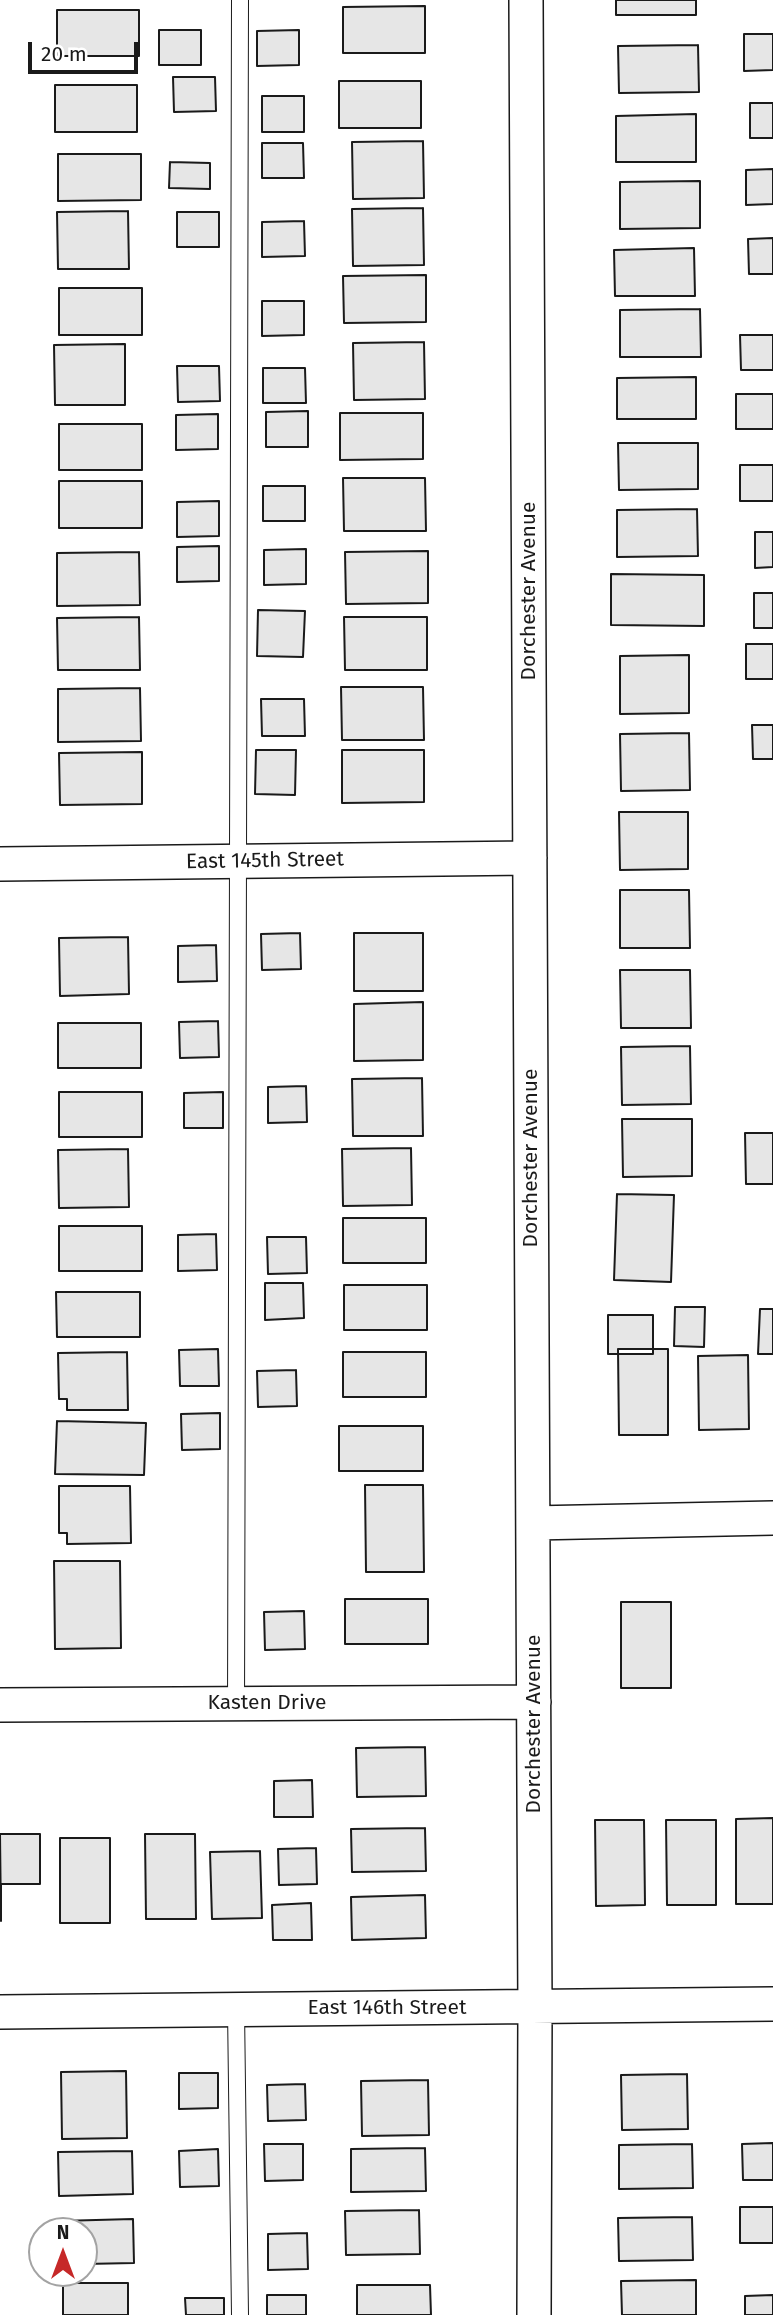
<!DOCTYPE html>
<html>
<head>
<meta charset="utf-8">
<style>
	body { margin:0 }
	#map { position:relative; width:773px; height:2315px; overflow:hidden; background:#fff; font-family:"Fira Sans",sans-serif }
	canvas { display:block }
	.north { position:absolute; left:28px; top:2217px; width:70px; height:70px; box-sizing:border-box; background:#fff; border:2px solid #a3a3a3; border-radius:50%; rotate:0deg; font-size:19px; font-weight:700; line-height:28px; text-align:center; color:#1a1a1a }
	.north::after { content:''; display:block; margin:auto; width:24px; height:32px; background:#c62828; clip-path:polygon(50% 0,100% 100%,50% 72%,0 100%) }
	.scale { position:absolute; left:28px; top:42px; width:110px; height:32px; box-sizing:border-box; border:4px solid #1a1a1a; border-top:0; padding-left:9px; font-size:21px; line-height:24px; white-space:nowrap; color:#1a1a1a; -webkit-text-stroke:5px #fff; paint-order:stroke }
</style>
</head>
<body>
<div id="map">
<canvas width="773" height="2315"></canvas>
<div class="north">N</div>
<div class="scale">20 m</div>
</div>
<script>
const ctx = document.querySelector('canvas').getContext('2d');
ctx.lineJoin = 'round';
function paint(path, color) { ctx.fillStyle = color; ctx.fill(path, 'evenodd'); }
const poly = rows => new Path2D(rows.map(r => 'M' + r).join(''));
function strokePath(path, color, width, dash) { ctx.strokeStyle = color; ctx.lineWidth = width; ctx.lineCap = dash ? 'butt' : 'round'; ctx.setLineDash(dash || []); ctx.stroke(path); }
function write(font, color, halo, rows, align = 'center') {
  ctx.font = font + ' "Fira Sans",sans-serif'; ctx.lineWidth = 5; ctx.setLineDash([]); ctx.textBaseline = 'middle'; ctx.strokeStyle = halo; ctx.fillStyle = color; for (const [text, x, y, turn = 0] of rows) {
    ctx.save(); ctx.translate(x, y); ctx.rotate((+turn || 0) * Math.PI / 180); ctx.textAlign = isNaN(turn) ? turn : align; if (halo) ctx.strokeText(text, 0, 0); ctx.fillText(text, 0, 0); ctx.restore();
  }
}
const building = poly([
	[616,0,696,0,696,15,616,15,616,0],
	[425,6,425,53,343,53,343,7,425,6],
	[57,10,139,10,139,56,57,56,57,10],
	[159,30,201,30,201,65,159,65,159,30],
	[299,30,299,65,257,66,257,31,299,30],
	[744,34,773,34,773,70,744,71,744,34],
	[698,45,699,92,619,93,618,46,698,45],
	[173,77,215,77,216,111,174,112,173,77],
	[339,81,421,81,421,128,339,128,339,81],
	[55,85,137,85,137,132,55,132,55,85],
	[262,96,304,96,304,132,262,132,262,96],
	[750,103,773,103,773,138,750,138,750,103],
	[696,114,696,162,616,162,616,116,696,114],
	[423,141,424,198,353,199,352,142,423,141],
	[262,143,303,143,304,178,262,178,262,143],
	[58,154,141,154,141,200,58,201,58,154],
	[170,162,210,163,210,189,169,188,170,162],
	[773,169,773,204,746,205,746,170,773,169],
	[700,181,700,228,620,229,620,182,700,181],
	[423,208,424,265,353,266,352,209,423,208],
	[128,211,129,269,58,269,57,212,128,211],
	[177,212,219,212,219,247,177,247,177,212],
	[304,221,305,256,262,257,262,222,304,221],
	[773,238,773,274,749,274,748,239,773,238],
	[694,248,695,296,615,296,614,250,694,248],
	[426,275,426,322,344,323,343,276,426,275],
	[59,288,142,288,142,335,59,335,59,288],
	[262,301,304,301,304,335,262,336,262,301],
	[700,309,701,357,620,357,620,310,700,309],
	[740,335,773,335,773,370,741,370,740,335],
	[424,342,425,399,354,400,353,343,424,342],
	[125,344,125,405,55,405,54,345,125,344],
	[177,366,219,366,220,401,178,402,177,366],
	[263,368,305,368,306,403,263,403,263,368],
	[696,377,696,419,617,419,617,378,696,377],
	[736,394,773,394,773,429,736,429,736,394],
	[308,411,308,447,266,447,266,412,308,411],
	[340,413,423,413,423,459,340,460,340,413],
	[218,414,218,449,176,450,176,415,218,414],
	[59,424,142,424,142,470,59,470,59,424],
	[618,443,698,443,698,489,619,490,618,443],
	[740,465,773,465,773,501,740,501,740,465],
	[343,478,425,478,426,531,344,531,343,478],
	[59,481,142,481,142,528,59,528,59,481],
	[263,486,305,486,305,521,263,521,263,486],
	[219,501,219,536,177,537,177,502,219,501],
	[697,509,698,556,617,557,617,510,697,509],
	[755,532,773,532,773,567,755,568,755,532],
	[219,546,219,581,177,582,177,547,219,546],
	[306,549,306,584,264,585,264,550,306,549],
	[428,551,428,603,346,604,345,552,428,551],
	[139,552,140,605,57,606,57,553,139,552],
	[611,574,704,575,704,626,611,625,611,574],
	[754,593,773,593,773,628,754,628,754,593],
	[258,610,305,611,303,657,257,656,258,610],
	[139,617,140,670,58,670,57,618,139,617],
	[344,617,427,617,427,670,345,670,344,617],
	[746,644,773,644,773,679,746,679,746,644],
	[689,655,689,713,620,714,620,656,689,655],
	[341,687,423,687,424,740,342,740,341,687],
	[140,688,141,741,58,742,58,689,140,688],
	[261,699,304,699,305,736,262,736,261,699],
	[752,725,773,725,773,759,753,759,752,725],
	[689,733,690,790,621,791,620,734,689,733],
	[256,750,296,750,295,795,255,794,256,750],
	[342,750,424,750,424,802,342,803,342,750],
	[142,752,142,804,60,805,59,753,142,752],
	[619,812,688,812,688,869,620,870,619,812],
	[620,890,689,890,690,948,620,948,620,890],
	[300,933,301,969,262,970,261,934,300,933],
	[354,933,423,933,423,991,354,991,354,933],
	[128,937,129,994,60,996,59,938,128,937],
	[216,945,217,981,178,982,178,946,216,945],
	[620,970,690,970,691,1028,621,1028,620,970],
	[423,1002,423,1060,354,1061,354,1004,423,1002],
	[218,1021,219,1057,180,1058,179,1022,218,1021],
	[58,1023,141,1023,141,1068,58,1068,58,1023],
	[690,1046,691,1104,622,1105,621,1047,690,1046],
	[422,1078,423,1136,353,1136,352,1079,422,1078],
	[306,1086,307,1122,268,1123,268,1087,306,1086],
	[59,1092,142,1092,142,1137,59,1137,59,1092],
	[223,1092,223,1128,184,1128,184,1093,223,1092],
	[622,1119,692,1119,692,1176,623,1177,622,1119],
	[745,1133,773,1133,773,1184,746,1184,745,1133],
	[411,1148,412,1205,343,1206,342,1149,411,1148],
	[128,1149,129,1207,59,1208,58,1150,128,1149],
	[617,1194,674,1195,671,1282,614,1280,617,1194],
	[343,1218,426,1218,426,1263,343,1263,343,1218],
	[59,1226,142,1226,142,1271,59,1271,59,1226],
	[216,1234,217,1270,178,1271,178,1235,216,1234],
	[267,1237,306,1237,307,1273,268,1274,267,1237],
	[265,1283,303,1283,304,1318,265,1320,265,1283],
	[344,1285,427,1285,427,1330,344,1330,344,1285],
	[56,1292,140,1292,140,1337,57,1337,56,1292],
	[675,1307,705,1307,704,1347,674,1346,675,1307],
	[760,1309,773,1309,773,1354,758,1354,760,1309],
	[608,1315,653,1315,653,1354,608,1354,608,1315],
	[218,1349,219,1386,180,1386,179,1350,218,1349],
	[618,1349,668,1349,668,1435,619,1435,618,1349],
	[127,1352,128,1410,67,1410,67,1399,59,1399,58,1353,127,1352],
	[343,1352,426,1352,426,1397,343,1397,343,1352],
	[748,1355,749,1429,699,1430,698,1356,748,1355],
	[296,1370,297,1406,258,1407,257,1371,296,1370],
	[220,1413,220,1449,182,1450,181,1414,220,1413],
	[57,1421,146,1423,144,1475,55,1474,57,1421],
	[339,1426,423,1426,423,1471,339,1471,339,1426],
	[365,1485,423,1485,424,1572,366,1572,365,1485],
	[59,1486,130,1486,131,1543,67,1544,67,1533,59,1533,59,1486],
	[54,1561,120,1561,121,1648,55,1649,54,1561],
	[345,1599,428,1599,428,1644,345,1644,345,1599],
	[621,1602,671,1602,671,1688,621,1688,621,1602],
	[304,1611,305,1649,265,1650,264,1612,304,1611],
	[425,1747,426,1796,357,1797,356,1748,425,1747],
	[312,1780,313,1817,274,1817,274,1781,312,1780],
	[773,1818,773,1904,736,1904,736,1819,773,1818],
	[595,1820,644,1820,645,1905,596,1906,595,1820],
	[666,1820,716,1820,716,1905,667,1905,666,1820],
	[425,1828,426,1871,352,1872,351,1829,425,1828],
	[0,1834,40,1834,40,1884,1,1884,1,1921,0,1834],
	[145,1834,195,1834,196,1919,146,1919,145,1834],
	[60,1838,110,1838,110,1923,60,1923,60,1838],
	[316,1848,317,1884,279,1885,278,1849,316,1848],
	[260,1851,262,1918,212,1919,210,1852,260,1851],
	[425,1895,426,1938,352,1940,351,1897,425,1895],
	[311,1903,312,1940,273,1940,272,1905,311,1903],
	[126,2071,127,2138,62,2139,61,2072,126,2071],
	[179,2073,218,2073,218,2108,179,2109,179,2073],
	[687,2074,688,2129,622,2130,621,2075,687,2074],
	[428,2080,429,2135,362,2136,361,2081,428,2080],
	[305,2084,306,2120,268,2121,267,2085,305,2084],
	[773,2143,773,2180,743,2180,742,2144,773,2143],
	[264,2144,303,2144,303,2180,265,2181,264,2144],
	[692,2144,693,2188,619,2189,619,2145,692,2144],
	[425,2148,426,2191,351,2192,351,2149,425,2148],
	[218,2149,219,2186,180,2187,179,2151,218,2149],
	[132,2151,133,2194,59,2196,58,2152,132,2151],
	[740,2207,773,2207,773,2243,740,2243,740,2207],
	[419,2210,420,2254,346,2255,345,2211,419,2210],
	[692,2217,693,2260,619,2261,618,2218,692,2217],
	[133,2219,134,2263,84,2264,84,2231,59,2231,59,2221,133,2219],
	[307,2233,308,2269,268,2270,268,2234,307,2233],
	[696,2280,696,2315,622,2315,621,2281,696,2280],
	[63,2283,128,2283,128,2315,63,2315,63,2283],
	[357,2285,430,2285,431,2315,357,2315,357,2285],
	[267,2295,306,2295,306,2315,267,2315,267,2295],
	[773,2295,773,2315,745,2315,745,2296,773,2295],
	[185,2298,224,2298,224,2315,186,2315,185,2298]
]);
paint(building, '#e6e6e6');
strokePath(building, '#1a1a1a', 2);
const lane = poly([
	[236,1703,240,0],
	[236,2009,240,2315]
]);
const street = poly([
	[526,0,535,2007,534,2315],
	[0,864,530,858],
	[533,1523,773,1518],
	[0,1705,534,1702],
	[0,2012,773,2004]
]);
strokePath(lane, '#1a1a1a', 18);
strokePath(street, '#1a1a1a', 36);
strokePath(lane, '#fff', 16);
strokePath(street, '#fff', 33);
write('21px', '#1a1a1a', '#fff', [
	["Dorchester Avenue",529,591,-90],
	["East 145th Street",265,861,-1],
	["Dorchester Avenue",531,1158,-90],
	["Kasten Drive",267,1703],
	["Dorchester Avenue",534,1724,-90],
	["East 146th Street",387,2008]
]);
</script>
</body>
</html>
